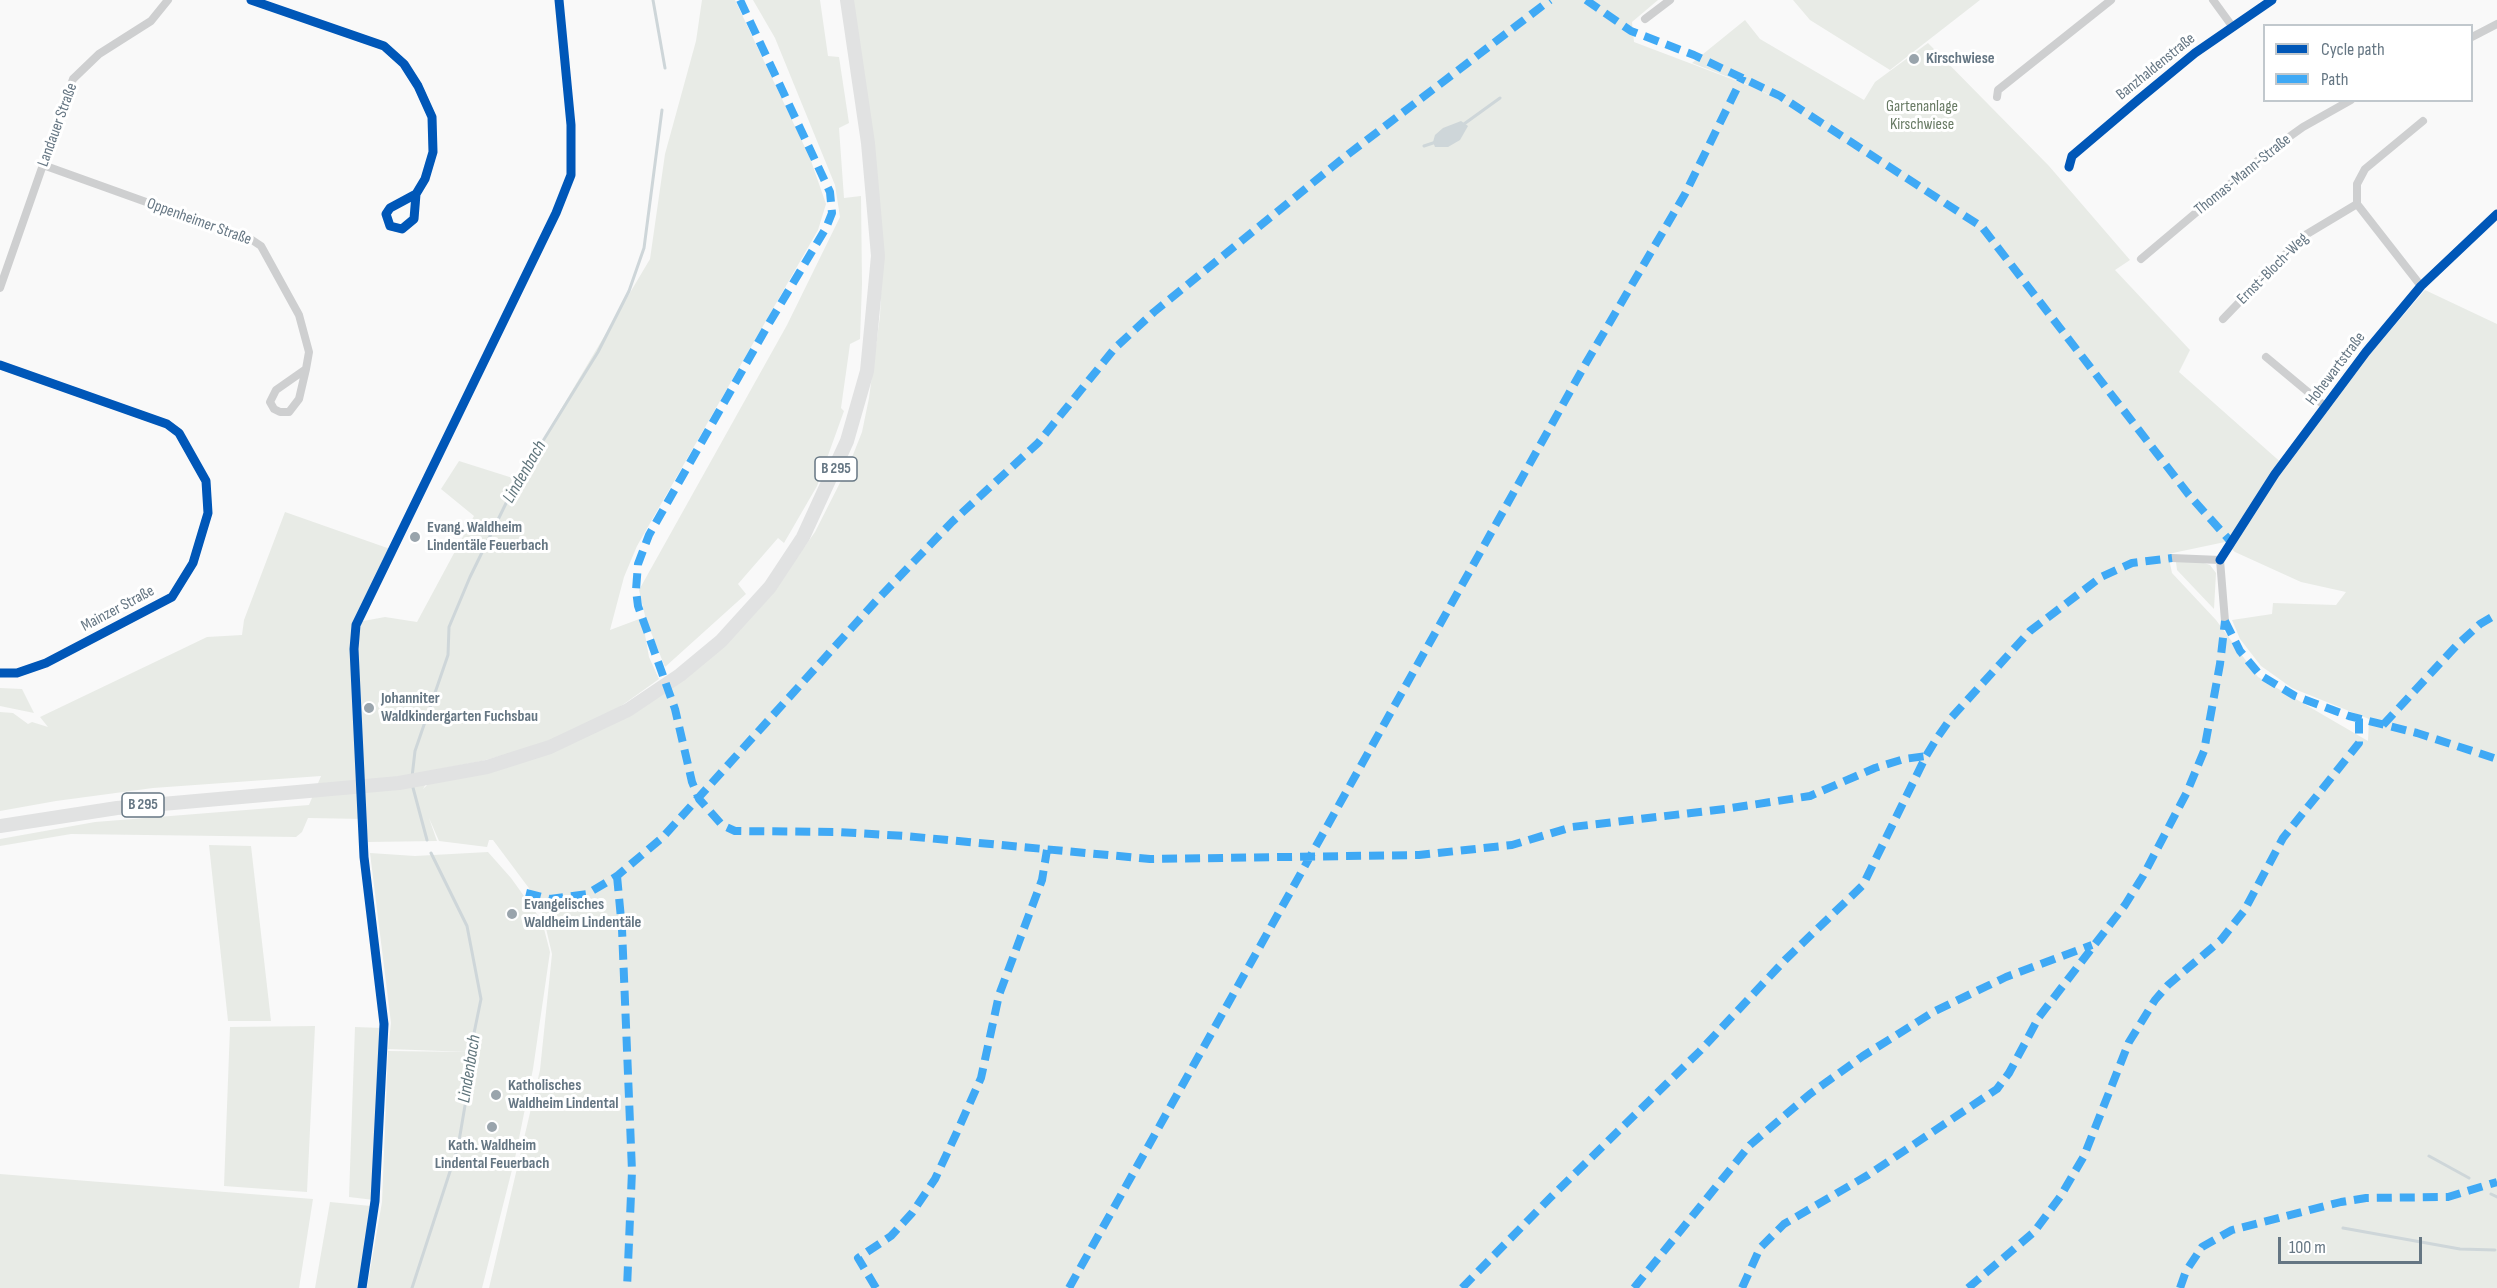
<!DOCTYPE html>
<html>
<head>
<meta charset="utf-8">
<style>
	body { margin:0 }
	#map { position:relative; width:2497px; height:1288px; overflow:hidden; background:#f9f9f9; font-family:"Sofia Sans Condensed",sans-serif }
	canvas { display:block }
	.legend { position:absolute; left:2263px; top:24px; width:210px; height:78px; box-sizing:border-box; background:#fff; border:2px solid #c1c8cd; margin:0; padding:8px 10px; list-style:none; font-size:18px; color:#657683 }
	.legend li { display:flex; align-items:center; gap:12px; height:30px }
	.legend b { width:30px; border:2px solid #c1c8cd }
	.scale { position:absolute; left:2278px; top:1237px; width:144px; height:27px; box-sizing:border-box; border:3px solid #657683; border-top:0; padding-left:8px; font-size:18px; line-height:21px; white-space:nowrap; color:#657683; -webkit-text-stroke:4px #fff; paint-order:stroke }
</style>
</head>
<body>
<div id="map">
<canvas width="2497" height="1288"></canvas>
<ul class="legend">
<li><b style="height:8px;background:#0057b8"></b>Cycle path</li>
<li><b style="height:8px;background:#3fa9f5"></b>Path</li>
</ul>
<div class="scale">100 m</div>
</div>
<script>
const ctx = document.querySelector('canvas').getContext('2d');
ctx.lineJoin = 'round';
function paint(path, color) { ctx.fillStyle = color; ctx.fill(path, 'evenodd'); }
const poly = rows => new Path2D(rows.map(r => 'M' + r).join(''));
function strokePath(path, color, width, dash) { ctx.strokeStyle = color; ctx.lineWidth = width; ctx.lineCap = dash ? 'butt' : 'round'; ctx.setLineDash(dash || []); ctx.stroke(path); }
function write(font, color, halo, rows, align = 'center') {
  ctx.font = font + ' "Sofia Sans Condensed",sans-serif'; ctx.lineWidth = 6; ctx.setLineDash([]); ctx.textBaseline = 'middle'; ctx.strokeStyle = halo; ctx.fillStyle = color; for (const [text, x, y, turn = 0] of rows) {
    ctx.save(); ctx.translate(x, y); ctx.rotate((+turn || 0) * Math.PI / 180); ctx.textAlign = isNaN(turn) ? turn : align; if (halo) ctx.strokeText(text, 0, 0); ctx.fillText(text, 0, 0); ctx.restore();
  }
}
paint(poly([
	[702,0,735,0,810,158,826,204,818,230,637,546,624,577,610,630,642,618,649,657,659,679,610,714,539,745,482,761,434,770,423,789,430,782,537,758,607,727,770,595,815,532,849,465,862,432,869,398,880,316,883,251,852,0,1658,0,1632,22,1634,42,1750,86,1847,132,1749,85,1692,63,1745,20,1760,39,1864,100,1875,82,1928,43,2049,166,2130,260,2115,270,2190,350,2179,372,2285,466,2351,376,2425,290,2497,324,2497,1288,489,1288,540,1070,552,954,540,903,493,840,489,840,487,847,439,841,429,818,437,841,368,842,365,809,364,819,308,818,302,832,296,837,71,834,0,846,0,839,95,822,309,805,321,776,153,788,56,801,0,811,0,712,13,713,28,724,32,722,48,727,40,717,180,650,207,637,242,635,244,620,285,512,393,550,358,622,385,617,417,622,474,516,441,489,459,461,519,480,650,259,665,154,696,41],
	[2225,542,2235,552,2301,582,2346,592,2336,605,2273,603,2272,614,2232,620,2240,639,2261,666,2292,688,2369,719,2368,741,2258,677,2216,620,2172,573,2168,554],
	[753,0,820,0,828,56,839,57,849,123,839,128,844,198,861,196,862,284,860,339,850,344,841,408,844,411,817,486,784,543,778,538,738,584,746,594,665,667,646,620,639,590,787,325,840,217,835,185,775,38],
	[1793,0,1980,0,1890,70,1810,20],
	[2176,562,2201,562,2210,565,2216,573,2214,609,2177,570],
	[0,688,22,689,34,713,0,706],
	[209,845,251,846,271,1021,228,1021],
	[488,852,511,878,542,921,550,952,533,1069,515,1158,482,1288,367,1288,382,1202,388,1051,469,1052,388,1049,391,1023,370,853,415,856],
	[315,1026,307,1192,224,1186,230,1027],
	[355,1027,382,1028,374,1200,349,1197],
	[0,1174,313,1199,299,1288,0,1288],
	[330,1202,371,1206,359,1288,315,1288]
]), '#e8ebe6');
paint(poly([
	[1461,121,1468,126,1460,140,1448,147,1435,147,1433,142,1435,135,1443,128]
]), '#ced6d9');
strokePath(poly([
	[653,0,665,68],
	[1464,124,1500,98],
	[1424,146,1436,142],
	[412,777,415,751,448,655,449,627,470,577,512,491,598,352,629,291,644,248,662,110],
	[412,784,427,840],
	[2429,1156,2469,1178],
	[2491,1194,2497,1197],
	[2343,1228,2460,1249,2495,1250],
	[412,1288,458,1147,470,1076,472,1043,481,999,467,926,431,853]
]), '#ced6d9', 3);
strokePath(poly([
	[251,0,384,46,404,64,418,86,432,117,433,152,425,179,416,194,414,219,402,229,390,226,386,214,390,208,416,194],
	[2213,0,2232,26],
	[1645,19,1670,0],
	[2472,37,2497,24],
	[1997,97,1998,90,2111,0],
	[43,165,252,240,261,246,299,315,309,352,306,369,276,390,270,402,274,409,280,412,289,412,299,399,306,369],
	[2069,167,2072,156,2138,100,2195,53,2272,0],
	[2141,259,2268,152,2303,127,2351,100],
	[2421,286,2357,204,2357,184,2365,169,2423,121],
	[0,288,73,79,99,54,151,21,168,0],
	[2223,319,2302,237,2357,204],
	[2266,357,2326,407],
	[0,365,167,424,179,433,206,481,208,513,193,563,172,597,46,663,17,673,0,673],
	[2172,558,2220,560],
	[2220,560,2275,474,2366,352,2421,286,2497,214],
	[2220,560,2225,621]
]), '#cecfd0', 8);
strokePath(poly([
	[0,826,117,808,399,783,487,767,550,747,628,710,680,675,721,641,770,587,803,537,847,441,867,371,878,256,868,143,847,0]
]), '#e1e2e2', 14);
strokePath(poly([
	[740,0,830,192,832,213,826,228,768,325,649,535,638,564,636,590,638,606,675,709,692,782,699,799,722,825,735,831,839,832,905,836,1150,859,1419,855,1512,845,1572,827,1725,809,1810,796,1875,768,1904,759,1926,756],
	[1586,0,1631,31,1694,55,1780,96,1982,227,2189,495,2232,543],
	[2225,621,2240,651,2260,675,2295,696,2349,716,2417,733,2497,759],
	[2383,725,2456,646,2480,624,2497,614],
	[617,876,622,929,632,1171,627,1288],
	[526,893,550,899,587,894,617,876,663,837,876,601,952,522,1038,443,1115,348,1154,312,1342,159,1550,0],
	[876,1288,858,1258,891,1236,912,1213,935,1179,957,1132,981,1078,999,995,1042,880,1047,850],
	[1069,1288,1586,363,1685,194,1743,76],
	[1462,1288,1550,1198,1700,1051,1785,960,1863,885,1926,756,1937,738,1951,718,2030,631,2101,577,2132,563,2172,558],
	[1634,1288,1750,1145,1810,1094,1863,1056,1933,1012,2006,977,2092,945],
	[1742,1288,1760,1248,1784,1224,1868,1175,1997,1089,2009,1073,2039,1017,2125,905,2143,876,2187,792,2204,751,2220,664,2225,621],
	[1968,1288,2034,1232,2060,1197,2084,1156,2129,1042,2155,1000,2168,985,2221,940,2244,911,2283,838,2359,743,2359,718],
	[2180,1288,2186,1271,2202,1247,2232,1230,2341,1202,2366,1198,2448,1197,2497,1182]
]), '#3fa9f5', 8, [15, 8]);
strokePath(poly([
	[251,0,384,46,404,64,418,86,432,117,433,152,425,179,416,194,414,219,402,229,390,226,386,214,390,208,416,194],
	[2069,167,2072,156,2138,100,2195,53,2272,0],
	[0,365,167,424,179,433,206,481,208,513,193,563,172,597,46,663,17,673,0,673],
	[2220,560,2275,474,2366,352,2421,286,2497,214],
	[362,1288,375,1201,384,1024,364,857,354,649,356,625,556,213,571,175,571,125,559,0]
]), '#0057b8', 9);
for (const [x, y, r, color] of [
	[1914,59,6,"#99a4ac"],
	[415,537,6,"#99a4ac"],
	[369,708,6,"#99a4ac"],
	[512,914,6,"#99a4ac"],
	[496,1095,6,"#99a4ac"],
	[492,1127,6,"#99a4ac"]
]) { const dot = new Path2D(); dot.arc(x, y, r, 0, 2 * Math.PI); ctx.fillStyle = color; ctx.fill(dot); strokePath(dot, '#fff', 2); }
for (const [x, y, w] of [
	[836,469,42],
	[143,805,42]
]) { const box = new Path2D(); box.roundRect(x - w / 2, y - 12, w, 24, 4.5); ctx.fillStyle = '#fff'; ctx.fill(box); strokePath(box, '#657683', 1.5); }
write('bold 15px', '#657683', null, [
	["B 295",836,469],
	["B 295",143,805]
]);
write('bold 16px', '#657683', '#fff', [
	["Kirschwiese",1926,59],
	["Evang. Waldheim",427,528],
	["Lindentäle Feuerbach",427,546],
	["Johanniter",381,699],
	["Waldkindergarten Fuchsbau",381,717],
	["Evangelisches",524,905],
	["Waldheim Lindentäle",524,923],
	["Katholisches",508,1086],
	["Waldheim Lindental",508,1104],
	["Kath. Waldheim",492,1146,"center"],
	["Lindental Feuerbach",492,1164,"center"]
], 'left');
write('16px', '#657683', '#fff', [
	["Banzhaldenstraße",2156,67,-39],
	["Landauer Straße",58,125,-70],
	["Thomas-Mann-Straße",2243,175,-39],
	["Oppenheimer Straße",199,222,20],
	["Ernst-Bloch-Weg",2273,269,-45],
	["Hohewartstraße",2336,369,-53],
	["Mainzer Straße",118,609,-28]
]);
write('16px', '#687a64', '#fff', [
	["Gartenanlage",1922,107],
	["Kirschwiese",1922,125]
]);
write('italic 18px', '#60757c', '#fff', [
	["Lindenbach",525,472,-60],
	["Lindenbach",470,1069,-81]
]);
</script>
</body>
</html>
